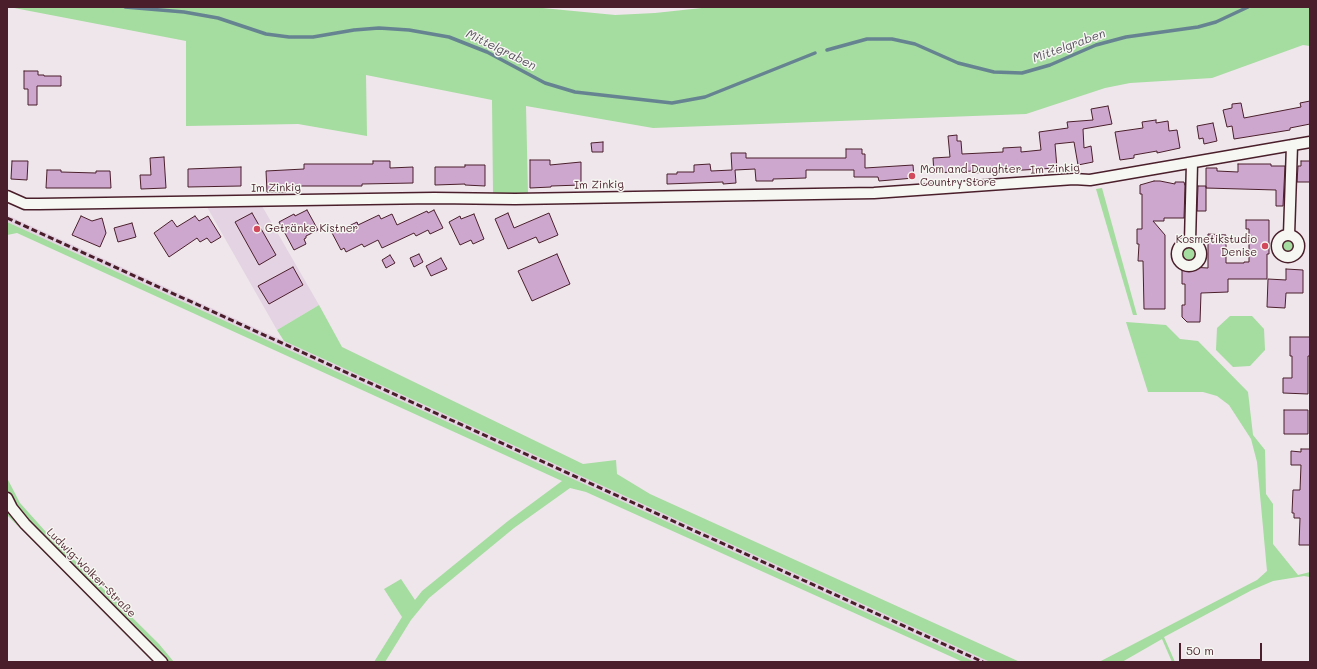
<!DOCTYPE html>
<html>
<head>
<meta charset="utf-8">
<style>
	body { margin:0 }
	#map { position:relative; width:1317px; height:669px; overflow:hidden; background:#eee6eb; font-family:Mali,sans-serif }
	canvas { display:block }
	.frame { position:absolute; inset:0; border:8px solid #4a1f2b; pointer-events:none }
	.scale { position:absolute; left:1179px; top:643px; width:83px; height:18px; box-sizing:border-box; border:2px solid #4a1f2b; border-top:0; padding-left:5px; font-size:12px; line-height:14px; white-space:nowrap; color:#4a1f2b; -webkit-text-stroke:3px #f6f6f2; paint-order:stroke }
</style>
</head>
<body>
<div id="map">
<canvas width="1317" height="669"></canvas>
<div class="frame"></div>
<div class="scale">50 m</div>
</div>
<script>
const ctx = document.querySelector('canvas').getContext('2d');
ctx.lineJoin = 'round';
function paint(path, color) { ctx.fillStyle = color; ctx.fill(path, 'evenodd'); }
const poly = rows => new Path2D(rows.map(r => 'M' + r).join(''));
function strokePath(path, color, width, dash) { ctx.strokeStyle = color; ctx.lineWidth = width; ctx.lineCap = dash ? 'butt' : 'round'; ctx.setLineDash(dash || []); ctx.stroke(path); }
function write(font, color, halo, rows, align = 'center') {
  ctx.font = font + ' Mali,sans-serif'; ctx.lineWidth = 3; ctx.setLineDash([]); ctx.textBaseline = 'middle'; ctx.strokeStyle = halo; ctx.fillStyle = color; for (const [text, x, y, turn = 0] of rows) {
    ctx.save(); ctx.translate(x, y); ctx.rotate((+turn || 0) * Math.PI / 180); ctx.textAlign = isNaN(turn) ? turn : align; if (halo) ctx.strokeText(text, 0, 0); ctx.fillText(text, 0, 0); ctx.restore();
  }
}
paint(poly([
	[262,206,319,305,277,330,207,207],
	[7,215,990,662,975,662,7,222]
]), '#e4d3e2');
paint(poly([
	[9,7,532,7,615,15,655,13,711,7,1310,7,1310,46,1303,45,1212,78,1130,83,1105,88,1026,114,653,128,526,106,528,194,493,193,492,100,366,75,367,136,298,124,186,126,186,41],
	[1102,188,1137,315,1133,315,1096,189],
	[7,222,573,479,975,662,963,662,586,492,570,488,514,528,429,598,411,620,385,662,374,662,402,617,384,589,401,579,415,600,422,591,508,521,562,481,17,233,7,235],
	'1276 246a11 11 0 1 1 22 0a11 11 0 1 1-22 0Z',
	'1177 254a12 12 0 1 1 24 0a12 12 0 1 1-24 0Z',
	[319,305,342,347,583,464,616,460,617,474,650,494,1020,662,990,662,284,341,277,330],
	[1230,316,1252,316,1264,329,1265,350,1250,366,1233,367,1216,350,1217,328],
	[1126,322,1166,325,1180,339,1198,341,1248,392,1253,435,1265,450,1266,494,1273,504,1273,544,1298,575,1310,572,1310,577,1304,576,1273,581,1252,590,1164,637,1175,662,1172,662,1162,639,1122,662,1099,662,1257,580,1267,571,1257,462,1251,439,1229,405,1217,396,1203,392,1148,392],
	[7,478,20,503,46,532,159,644,174,662,153,662,7,515]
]), '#a5dc9f');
strokePath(poly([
	[125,7,184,12,218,18,266,34,289,37,313,37,354,30,379,28,409,30,449,37,487,52,545,83,575,92,672,103,705,97,815,53],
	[827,50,867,39,892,39,915,44,958,63,994,72,1022,73,1050,65,1096,45,1126,37,1198,27,1216,22,1248,7]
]), '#668392', 3.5);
const building = poly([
	[24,71,38,71,38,75,44,75,44,76,61,76,61,86,37,86,37,105,28,105,28,89,24,89,24,71],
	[1310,101,1310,124,1290,128,1290,130,1234,139,1232,126,1227,127,1223,110,1232,108,1232,104,1241,103,1244,118,1301,107,1300,103,1310,101],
	[1108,106,1112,124,1083,129,1084,148,1091,146,1093,162,1078,165,1074,142,1055,144,1057,168,973,173,973,171,934,173,933,158,950,157,948,136,957,135,957,141,961,141,962,154,1003,152,1003,148,1021,147,1021,152,1041,150,1039,132,1068,128,1067,122,1093,120,1091,109,1108,106],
	[1156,120,1156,123,1168,121,1169,131,1177,130,1180,148,1157,153,1157,151,1134,155,1134,158,1120,160,1115,132,1143,128,1142,122,1156,120],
	[1213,123,1217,141,1204,144,1203,138,1199,139,1197,126,1213,123],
	[603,142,603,152,592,152,591,143,603,142],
	[846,149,862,149,862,154,865,154,865,168,913,165,914,178,879,181,878,177,854,177,854,170,806,170,806,178,773,179,773,181,756,181,755,169,735,170,736,183,723,184,723,182,667,184,667,174,677,174,677,172,694,172,694,165,710,164,711,171,732,170,731,153,746,153,746,158,846,158,846,149],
	[164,157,166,188,141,189,140,175,151,175,150,158,164,157],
	[530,160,550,160,550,165,581,162,581,185,551,186,551,187,530,188,530,160],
	[12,161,28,161,27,180,11,179,12,161],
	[373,161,390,161,390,168,413,167,413,183,362,184,362,186,286,186,286,192,267,192,266,171,304,169,304,164,373,164,373,161],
	[1301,161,1310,161,1310,182,1297,182,1298,166,1301,166,1301,161],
	[1238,164,1271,164,1271,166,1285,166,1283,206,1276,206,1276,190,1206,188,1206,168,1217,168,1217,171,1238,172,1238,164],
	[465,165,485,165,485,186,465,185,465,184,435,185,435,167,465,167,465,165],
	[241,167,241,186,188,187,188,169,241,167],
	[47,170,61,170,61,172,96,173,96,171,110,171,111,188,46,188,47,170],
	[1154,181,1160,181,1175,184,1175,182,1184,182,1185,186,1184,218,1164,218,1164,221,1153,221,1165,235,1165,309,1144,309,1143,261,1138,261,1139,244,1137,244,1137,229,1142,229,1142,194,1140,194,1140,185,1154,181],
	[1198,186,1206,186,1206,211,1197,211,1198,186],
	[307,210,318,230,306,236,306,238,304,239,306,244,294,250,279,222,294,214,295,216,307,210],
	[434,210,443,228,430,234,428,230,416,236,414,233,382,248,378,240,364,247,362,244,346,252,344,248,341,250,331,231,341,226,343,229,357,222,358,225,379,215,381,219,392,214,397,225,427,211,428,213,434,210],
	[252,213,276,255,259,265,235,222,252,213],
	[508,213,514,228,549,213,558,235,539,243,536,237,508,249,495,219,508,213],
	[474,214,484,239,473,244,471,240,460,245,449,222,460,216,461,219,474,214],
	[81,216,92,221,102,218,106,233,100,247,72,235,81,216],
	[195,216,199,221,208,216,221,237,211,243,207,238,200,242,197,238,169,257,154,233,172,220,177,227,195,216],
	[1246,220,1269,220,1269,254,1267,254,1267,279,1228,279,1228,292,1201,293,1200,322,1187,322,1182,317,1182,305,1185,305,1185,284,1182,284,1182,270,1189,269,1189,267,1208,268,1208,234,1226,235,1226,263,1244,263,1244,262,1249,262,1249,229,1246,229,1246,220],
	[132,223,136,237,118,242,114,228,132,223],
	[419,254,423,262,414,267,410,258,419,254],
	[557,254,570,284,532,301,518,271,557,254],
	[390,255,395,263,386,268,382,260,390,255],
	[441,258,447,269,431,276,426,266,441,258],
	[293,267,303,285,269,304,258,286,293,267],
	[1286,269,1303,270,1303,293,1286,293,1285,308,1267,307,1268,279,1286,280,1286,269],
	[1290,337,1310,337,1310,356,1308,356,1308,394,1283,393,1283,378,1292,378,1292,356,1290,356,1290,337],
	[1284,410,1308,410,1308,434,1284,434,1284,410],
	[1301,449,1310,449,1310,545,1299,545,1300,518,1294,518,1294,513,1292,513,1293,490,1300,490,1301,465,1291,465,1291,451,1301,452,1301,449]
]);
paint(building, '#cea7ce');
strokePath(building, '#4a1f2b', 1);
const street = poly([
	[7,196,25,204,39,204,434,198,515,199,874,193,1074,179,1090,180,1310,142],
	'1277 246a11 11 0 1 1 22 0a11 11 0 1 1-22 0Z',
	[1289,235,1292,145],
	'1177 254a12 12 0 1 1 24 0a12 12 0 1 1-24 0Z',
	[1190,242,1192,163],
	[7,498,12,508,25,524,162,662]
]);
strokePath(street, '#4a1f2b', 13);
strokePath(street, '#f6f6f2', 10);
strokePath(poly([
	[7,218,983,662]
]), '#4a1f2b', 3, [6, 3]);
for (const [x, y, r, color] of [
	[912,176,4,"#d1495b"],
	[257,229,4,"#d1495b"],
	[1265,246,4,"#d1495b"]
]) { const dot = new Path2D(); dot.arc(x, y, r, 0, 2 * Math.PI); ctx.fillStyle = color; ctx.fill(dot); strokePath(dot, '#f6f6f2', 1.5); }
write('11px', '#4a1f2b', '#f6f6f2', [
	["Im Zinkig",1055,169,-3],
	["Im Zinkig",599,185,-1],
	["Im Zinkig",276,188,-1],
	["Ludwig-Wolker-Straße",91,573,45]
]);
write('11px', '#4a1f2b', '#f6f6f2', [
	["Mom and Daughter",920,170],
	["Country Store",920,183],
	["Getränke Kistner",265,229],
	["Kosmetikstudio",1257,240,"right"],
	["Denise",1257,253,"right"]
], 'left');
write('italic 12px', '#58515e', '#f6f6f2', [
	["Mittelgraben",1069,46,-20],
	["Mittelgraben",501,50,26]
]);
</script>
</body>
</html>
